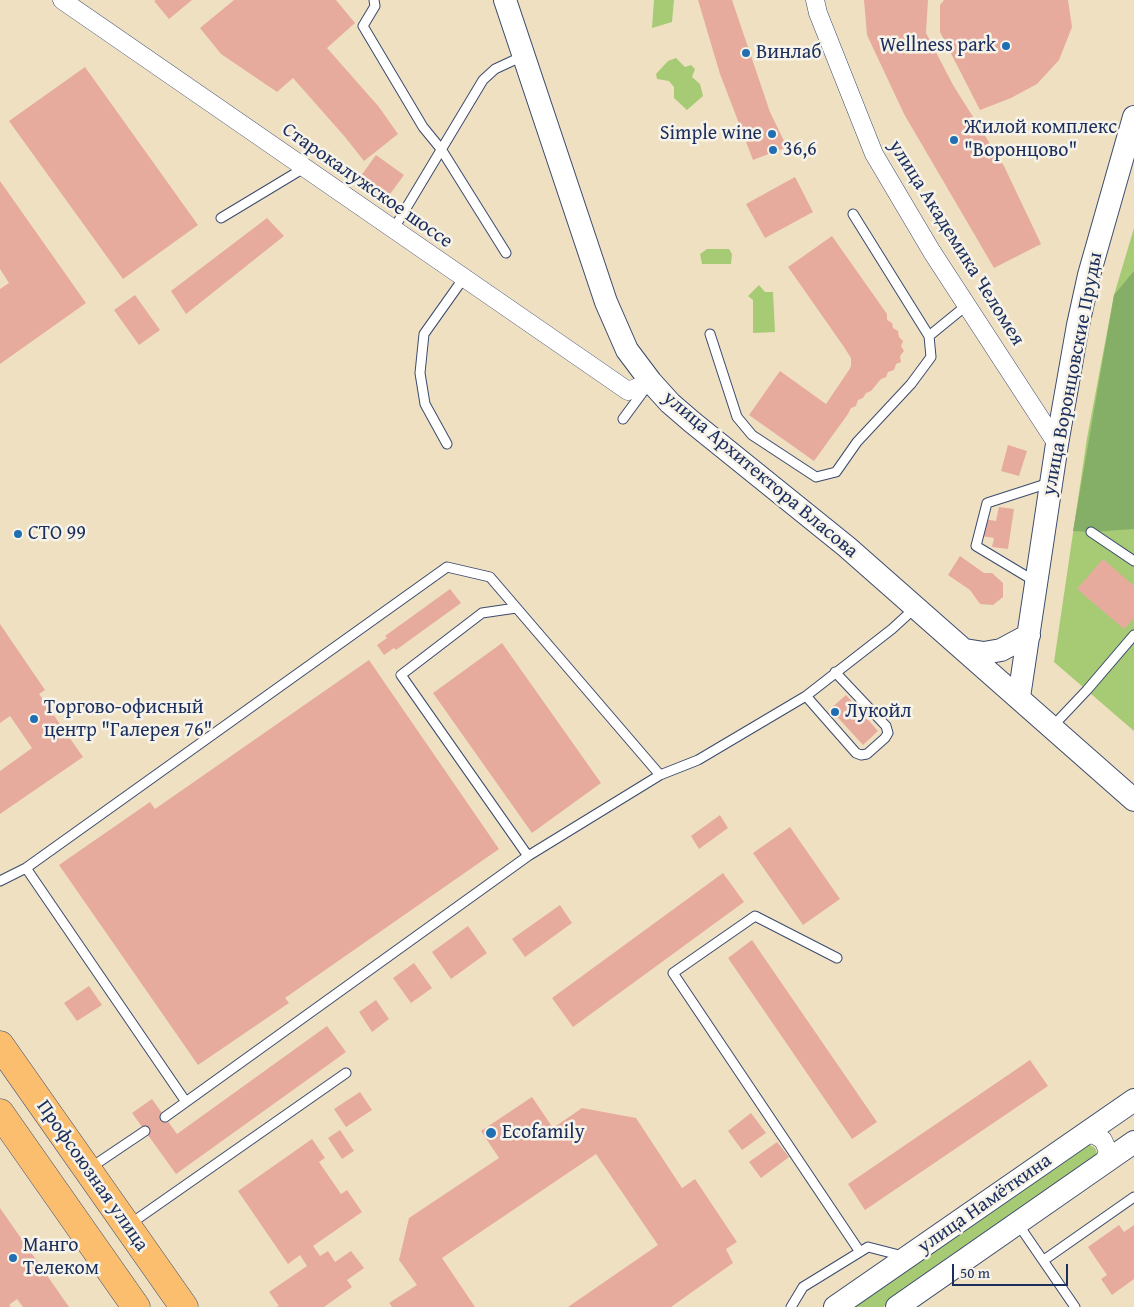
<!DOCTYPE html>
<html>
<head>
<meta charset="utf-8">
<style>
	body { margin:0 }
	#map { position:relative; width:1134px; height:1307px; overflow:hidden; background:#efe0c2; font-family:"Gentium Book Plus",serif }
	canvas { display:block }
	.scale { position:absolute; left:952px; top:1264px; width:116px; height:22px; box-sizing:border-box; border:2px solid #1b2f5e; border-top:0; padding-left:6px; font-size:15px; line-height:18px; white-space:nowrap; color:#1b2f5e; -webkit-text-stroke:4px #f7f3e8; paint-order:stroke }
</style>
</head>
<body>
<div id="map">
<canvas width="1134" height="1307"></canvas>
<div class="scale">50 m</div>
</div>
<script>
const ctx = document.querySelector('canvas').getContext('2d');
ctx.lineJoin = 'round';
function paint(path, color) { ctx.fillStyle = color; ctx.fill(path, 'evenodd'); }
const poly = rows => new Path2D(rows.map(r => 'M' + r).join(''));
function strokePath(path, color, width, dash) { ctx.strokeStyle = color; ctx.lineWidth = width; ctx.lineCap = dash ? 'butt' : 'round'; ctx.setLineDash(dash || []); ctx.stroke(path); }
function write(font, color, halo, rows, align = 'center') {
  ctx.font = font + ' "Gentium Book Plus",serif'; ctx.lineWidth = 5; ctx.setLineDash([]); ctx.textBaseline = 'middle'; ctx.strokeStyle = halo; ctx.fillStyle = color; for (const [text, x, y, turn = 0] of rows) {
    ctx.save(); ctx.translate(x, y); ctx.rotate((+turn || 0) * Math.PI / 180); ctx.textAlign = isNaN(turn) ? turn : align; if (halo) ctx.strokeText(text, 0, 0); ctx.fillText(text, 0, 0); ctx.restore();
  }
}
paint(poly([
	[654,0,674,0,672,22,652,28],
	[676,58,685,67,691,65,695,69,692,77,700,84,703,96,687,110,674,98,674,87,669,81,657,79,656,74,668,61],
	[1134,228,1134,731,1054,662,1087,438,1114,295],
	[707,249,729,249,732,254,731,264,702,264,700,254],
	[759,285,765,292,773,292,775,332,753,333,753,300,748,296],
	[1084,1144,1090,1145,1095,1148,1097,1153,1094,1159,883,1307,850,1307]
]), '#a7cb74');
paint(poly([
	[1134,271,1134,529,1091,532,1073,531,1114,295]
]), '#85af66');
paint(poly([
	[156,0,192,0,169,19,154,1],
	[234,0,336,0,355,23,327,48,379,107,398,134,364,161,345,137,293,78,277,92,221,54,200,28],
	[698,0,732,0,770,112,787,147,753,160,720,74],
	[864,0,928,0,926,33,953,85,1004,166,1041,244,994,268,904,114,867,35],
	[944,0,1068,0,1072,27,1059,60,1037,84,1011,98,980,110,940,32,940,5],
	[85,67,198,225,123,279,9,121],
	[376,155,404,175,385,201,358,180],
	[795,177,813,212,765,238,746,204],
	[0,181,86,303,0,364,0,289,9,283,0,269],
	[267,218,284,236,186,314,171,291],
	[832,236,887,314,887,320,892,323,893,328,898,331,899,337,903,341,901,346,904,351,900,356,901,362,896,364,894,370,888,372,886,377,881,379,871,391,866,393,863,398,858,400,856,406,851,408,848,414,814,461,749,415,780,371,826,404,849,370,851,366,851,358,844,347,788,267],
	[135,295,160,330,139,345,114,310],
	[1008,445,1027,451,1019,476,1001,471],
	[999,507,1014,509,1008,549,992,547,994,538,981,536,984,519,996,521],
	[960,556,984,573,992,573,1003,583,1003,597,993,605,980,604,970,590,948,575],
	[1103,559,1134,586,1134,618,1124,629,1077,589],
	[450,589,461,603,396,650,394,648,384,655,377,645,387,638,385,636],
	[0,624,45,690,39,694,83,757,0,814,0,771,32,748,10,716,0,723],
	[502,643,601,783,532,833,433,693],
	[369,660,499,849,285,998,289,1003,198,1065,59,865,150,802,155,809],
	[846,695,878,731,863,745,830,709],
	[720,815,728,828,699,849,691,836],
	[790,827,840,899,803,925,753,853],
	[723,873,744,902,573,1027,552,998],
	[560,905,572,923,525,957,512,939],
	[468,926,487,953,451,979,432,952],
	[752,940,877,1122,852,1139,728,958],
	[414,963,432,988,411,1003,393,978],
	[89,986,102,1005,77,1021,64,1003],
	[376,1000,389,1019,372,1032,359,1012],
	[327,1026,346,1052,176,1174,132,1113,152,1099,177,1134],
	[1030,1060,1048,1086,865,1210,848,1184],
	[360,1092,372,1110,346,1127,334,1109],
	[532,1097,553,1128,582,1108,636,1118,682,1188,695,1179,737,1242,726,1249,733,1263,671,1307,568,1307,658,1245,596,1154,442,1258,475,1307,392,1307,389,1303,417,1285,399,1260,409,1218,499,1158,481,1131],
	[751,1113,766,1133,742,1150,728,1131],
	[340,1130,354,1151,342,1159,328,1138],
	[312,1139,325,1158,319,1162,341,1194,347,1190,362,1212,313,1246,320,1256,328,1251,335,1262,351,1251,364,1268,347,1280,352,1287,324,1307,276,1307,279,1306,269,1292,307,1266,300,1255,288,1264,238,1191],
	[777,1142,789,1157,761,1178,749,1162],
	[0,1208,69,1307,23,1307,17,1299,9,1305,11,1307,0,1307],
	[1119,1225,1124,1232,1134,1225,1134,1279,1112,1295,1101,1279,1107,1275,1088,1247]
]), '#e7ab9e');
const service = poly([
	[374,0,375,6,363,26,423,127,441,149,506,253],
	[853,214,929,336],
	[221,218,304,168],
	[393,230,483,80,495,69,523,56],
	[710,334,737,417,752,435,816,477,836,472,857,442,911,384,931,357,929,336,967,305],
	[623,419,648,385],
	[447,444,425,404,420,373,424,334,463,279],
	[1091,532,1134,561],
	[1036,582,976,546,987,503,1049,483],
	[516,608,482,613,401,675,528,856],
	[806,696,856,753,861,755,867,754,885,738,888,733,886,726,835,672],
	[1052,727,1087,690,1134,635],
	[26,868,186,1102],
	[0,881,26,868,447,567,490,577,660,775],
	[837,958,755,916,673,973,860,1252],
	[165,1117,528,856,660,775,698,760,806,696,892,629,916,607],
	[90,1168,145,1131],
	[130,1224,346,1073],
	[1018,1224,1075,1307],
	[1044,1260,1134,1197],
	[791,1307,803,1287,868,1247,903,1256]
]);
const minor = poly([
	[62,0,628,391,651,382],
	[815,0,818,13,874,154,932,252,1057,444],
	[1081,1136,1093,1134,1103,1140,1108,1151,1104,1162,1099,1166]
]);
const tertiary = poly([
	[505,0,606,302,627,350,651,382,670,403,692,422,847,547,1134,800],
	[965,650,984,653,1001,650,1029,635],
	[1019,697,1057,444,1078,325,1089,275,1134,117],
	[835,1307,1134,1100],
	[897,1307,1134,1142]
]);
const primary = poly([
	[0,1045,184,1307],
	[0,1113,136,1307]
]);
strokePath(service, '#3b4a6d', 11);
strokePath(minor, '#3b4a6d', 19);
strokePath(tertiary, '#3b4a6d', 24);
strokePath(primary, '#3b4a6d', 29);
strokePath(service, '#fff', 9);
strokePath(minor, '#fff', 18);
strokePath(tertiary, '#fff', 22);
strokePath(primary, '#fbbe6e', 28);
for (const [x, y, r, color] of [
	[1006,46,5,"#1f6fb2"],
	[746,53,5,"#1f6fb2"],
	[772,134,5,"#1f6fb2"],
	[954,140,5,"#1f6fb2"],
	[773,150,5,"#1f6fb2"],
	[18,534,5,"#1f6fb2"],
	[835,712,5,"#1f6fb2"],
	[34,719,5,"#1f6fb2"],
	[491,1133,6,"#1f6fb2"],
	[13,1258,5,"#1f6fb2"]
]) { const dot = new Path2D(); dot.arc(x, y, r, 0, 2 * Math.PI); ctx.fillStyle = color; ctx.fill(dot); strokePath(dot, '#f7f3e8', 2); }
write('20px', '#1b2f5e', '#f7f3e8', [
	["Wellness park",996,46,"right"],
	["Винлаб",756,53],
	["Жилой комплекс",964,128],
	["\"Воронцово\"",964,151],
	["Simple wine",762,134,"right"],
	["36,6",783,150],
	["СТО 99",28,534],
	["Торгово-офисный",44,708],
	["центр \"Галерея 76\"",44,731],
	["Лукойл",845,712],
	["Ecofamily",502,1133],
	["Манго",23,1246],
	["Телеком",23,1269]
], 'left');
write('20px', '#1b2f5e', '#f7f3e8', [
	["Старокалужское шоссе",367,186,35],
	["улица Академика Челомея",956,243,58],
	["улица Воронцовские Пруды",1073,374,-79],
	["улица Архитектора Власова",760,475,40],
	["Профсоюзная улица",92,1176,55],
	["улица Намёткина",985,1204,-35]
]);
</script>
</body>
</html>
